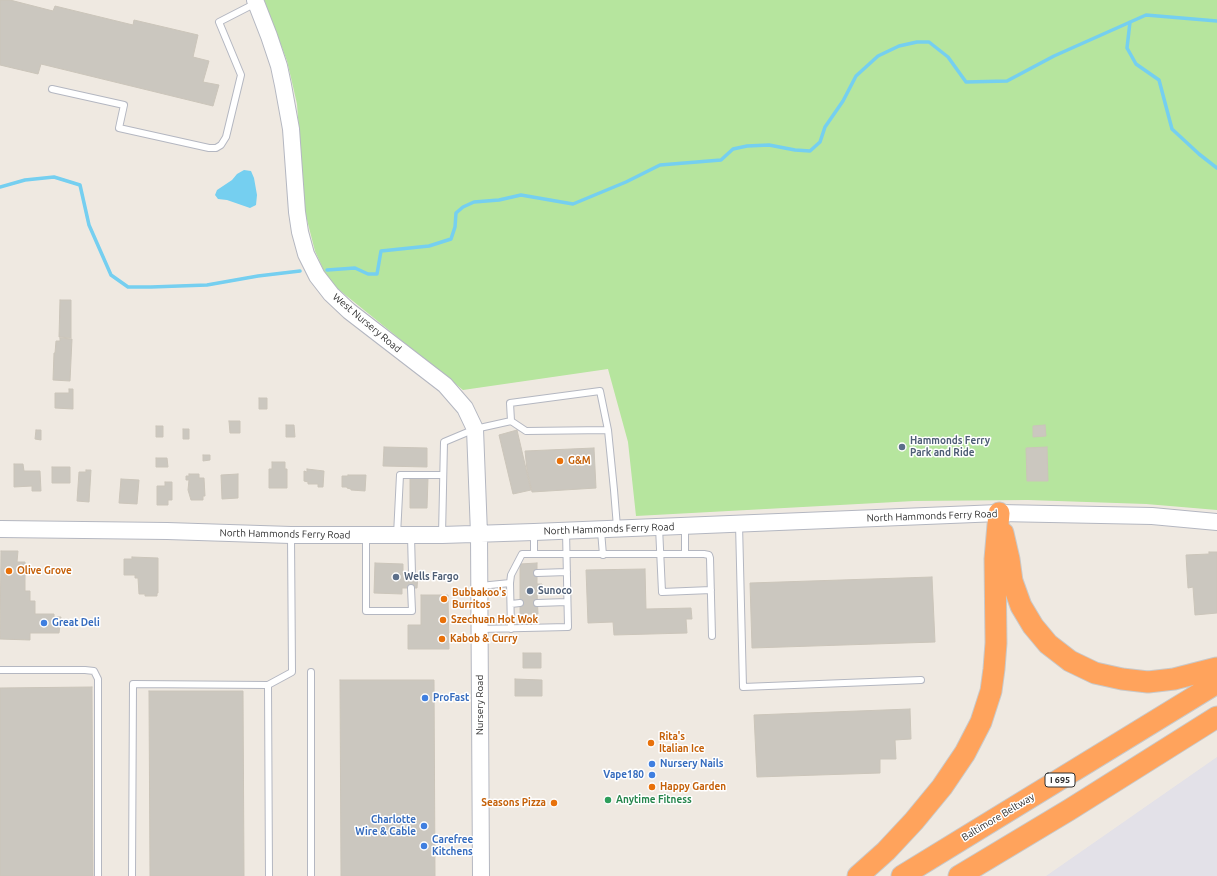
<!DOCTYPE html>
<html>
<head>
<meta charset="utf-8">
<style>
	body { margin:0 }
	canvas { display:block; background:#efe9e1 }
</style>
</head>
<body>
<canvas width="1217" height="876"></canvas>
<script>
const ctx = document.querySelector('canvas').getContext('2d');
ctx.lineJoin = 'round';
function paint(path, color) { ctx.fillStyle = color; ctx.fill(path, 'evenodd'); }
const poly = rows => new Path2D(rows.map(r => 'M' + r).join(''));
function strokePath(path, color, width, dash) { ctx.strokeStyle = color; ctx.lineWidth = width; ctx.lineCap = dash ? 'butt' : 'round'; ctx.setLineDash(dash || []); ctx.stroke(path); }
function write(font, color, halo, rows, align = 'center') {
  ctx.font = font + ' Ubuntu,sans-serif'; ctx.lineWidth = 3; ctx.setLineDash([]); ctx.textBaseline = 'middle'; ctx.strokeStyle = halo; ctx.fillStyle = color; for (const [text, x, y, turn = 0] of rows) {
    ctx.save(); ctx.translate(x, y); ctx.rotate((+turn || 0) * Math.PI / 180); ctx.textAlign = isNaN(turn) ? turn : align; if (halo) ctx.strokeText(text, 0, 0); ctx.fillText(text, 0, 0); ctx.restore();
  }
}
paint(poly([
	[1217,757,1217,876,1046,876]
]), '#e3e1e8');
paint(poly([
	[264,0,1217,0,1217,510,1146,504,1028,500,914,501,636,516,628,442,608,369,463,390,338,289,325,273,315,251,305,212,297,104,292,82,287,61]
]), '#b6e59e');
paint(poly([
	[244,170,251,171,254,178,257,195,256,205,250,208,227,200,218,199,215,195,217,190,232,180,237,174]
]), '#75cff0');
strokePath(poly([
	[1130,22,1127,48,1136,64,1159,80,1172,129,1199,154,1217,168],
	[0,187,25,180,54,177,80,185,89,225,111,275,128,287,151,287,207,285,258,276,300,271],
	[327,270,355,268,368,274,377,274,381,251,429,246,451,239,455,227,456,213,463,207,474,202,499,200,521,195,573,204,626,182,660,165,721,160,733,149,747,146,769,145,795,150,810,151,820,142,825,127,843,101,856,76,878,56,899,46,917,42,929,42,948,57,966,82,1007,81,1054,56,1146,15,1217,21]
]), '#75cff0', 3.5);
const building = poly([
	[0,0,10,0,53,11,55,6,133,25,134,20,198,35,193,57,209,61,203,82,219,85,213,106,41,64,38,74,0,65,0,0],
	[60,300,71,300,71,338,59,337,60,300],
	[60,338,72,339,70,381,53,380,54,353,55,353,56,341,60,341,60,338],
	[69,389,73,389,73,409,55,408,55,393,69,393,69,389],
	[259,398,267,398,267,409,259,409,259,398],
	[229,421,240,421,240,433,230,433,229,421],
	[286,425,294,425,295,437,286,437,286,425],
	[1045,425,1046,436,1033,437,1033,426,1045,425],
	[156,426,163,426,163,437,156,437,156,426],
	[183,429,189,429,189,439,183,439,183,429],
	[36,430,41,430,41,440,35,439,36,430],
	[517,430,531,490,513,494,499,435,517,430],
	[384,447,427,448,427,467,383,466,384,447],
	[1047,447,1048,481,1027,481,1026,448,1047,447],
	[594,448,596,488,532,492,527,470,525,451,594,448],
	[203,455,210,455,210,460,203,461,203,455],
	[156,458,167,458,168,467,156,467,156,458],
	[272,462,285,462,285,469,287,469,287,488,269,488,269,469,272,469,272,462],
	[14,464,23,464,24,471,40,471,41,491,32,491,32,486,14,487,14,464],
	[52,467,70,467,70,483,52,483,52,467],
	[307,469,324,471,323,487,318,487,318,484,308,484,308,482,304,481,304,471,307,472,307,469],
	[86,470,91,470,89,502,77,501,79,472,86,472,86,470],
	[189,474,199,474,199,478,204,478,205,496,203,496,203,500,191,500,188,490,189,480,186,480,186,476,189,476,189,474],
	[238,474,238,498,222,499,221,475,238,474],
	[348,475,366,475,365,491,351,490,351,489,347,488,347,487,342,487,342,476,348,476,348,475],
	[410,478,428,478,427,508,410,508,410,478],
	[121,479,139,480,137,504,119,503,121,479],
	[165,482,172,482,172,500,168,500,168,505,157,505,157,486,165,486,165,482],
	[1,551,18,551,17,562,25,562,25,591,30,591,30,601,35,601,35,614,54,614,54,617,61,617,59,633,30,633,30,640,0,639,1,551],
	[1209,552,1217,552,1217,613,1195,615,1193,587,1188,588,1186,555,1209,554,1209,552],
	[132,557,158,558,158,593,157,593,157,596,145,596,145,594,139,594,138,578,135,578,135,575,124,575,124,559,132,559,132,557],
	[375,563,403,564,403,574,418,574,417,588,402,588,402,594,374,593,375,563],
	[537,563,537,584,542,584,542,593,537,593,538,614,520,614,520,564,537,563],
	[645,569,646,609,691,608,692,619,686,619,687,633,614,635,613,622,588,623,586,570,645,569],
	[932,577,935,642,752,648,750,583,932,577],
	[421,595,448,595,449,649,408,649,408,625,421,625,421,595],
	[523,653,541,653,541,668,523,668,523,653],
	[515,679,542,680,542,696,515,696,515,679],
	[340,680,434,680,435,876,341,876,340,680],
	[92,687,93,876,0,876,0,688,92,687],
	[149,691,243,691,244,876,150,876,149,691],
	[910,709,911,739,895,740,896,759,880,759,880,773,757,777,754,715,910,709]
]);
paint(building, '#cbc7bf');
strokePath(building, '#cbc5ba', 1);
const lane = poly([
	[52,89,124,105,119,128,209,148,216,148,221,145,226,137,241,75,219,22,256,3],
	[511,421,526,431,608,430],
	[739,524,743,687,921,680],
	[685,526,685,554,704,554,709,555,710,558,712,636],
	[659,527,662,592,711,590],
	[601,531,603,555],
	[366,535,366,611,412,611,411,588],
	[397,535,400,475,443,475],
	[442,535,444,442,475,429,511,421,510,403,600,391,608,430,614,490,617,527],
	[411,536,412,574],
	[534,554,534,532],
	[537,573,567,572],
	[480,586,510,583],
	[537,603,567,602],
	[511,604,520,603],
	[480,629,568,627,566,531],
	[511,629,510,583,511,575,522,554,685,554],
	[0,670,85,670,94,671,98,679,98,876],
	[268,685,269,876],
	[132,876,133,684,268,685,292,672,291,536],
	[311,876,311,672]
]);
const secondary = poly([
	[255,0,269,36,279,66,283,85,291,129,297,212,300,232,306,254,317,276,331,294,349,311,445,385,465,408,475,429,479,534,481,876],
	[0,529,167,531,291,535,442,535,534,532,999,513,1152,516,1217,522]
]);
const highway = poly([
	[1003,533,1009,559,1012,581,1021,606,1033,626,1048,644,1070,661,1095,673,1122,679,1148,682,1174,679,1217,668],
	[858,876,886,851,914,821,942,787,965,753,981,722,991,691,994,669,996,643,995,559,999,513],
	[902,876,1217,683],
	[959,876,1069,810,1217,717]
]);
strokePath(lane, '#b4b7c1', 8);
strokePath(secondary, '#b4b7c1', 18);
strokePath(highway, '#c9c9c9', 23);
strokePath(lane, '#fff', 6);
strokePath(secondary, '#fff', 16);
strokePath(highway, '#ffa35c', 21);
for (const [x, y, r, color] of [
	[902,447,4,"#5c6f8a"],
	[560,461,4,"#e8710a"],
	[9,571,4,"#e8710a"],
	[396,577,4,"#5c6f8a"],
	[530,591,4,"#5c6f8a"],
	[444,599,4,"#e8710a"],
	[443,620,4,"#e8710a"],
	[44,623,4,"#3f7fe0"],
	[442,639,4,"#e8710a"],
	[425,698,4,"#3f7fe0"],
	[651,743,4,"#e8710a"],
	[652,764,4,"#3f7fe0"],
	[652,775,4,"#3f7fe0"],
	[652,787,4,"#e8710a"],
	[608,800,4,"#2e9e5b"],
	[554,803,4,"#e8710a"],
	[424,826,4,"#3f7fe0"],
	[424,846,4,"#3f7fe0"]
]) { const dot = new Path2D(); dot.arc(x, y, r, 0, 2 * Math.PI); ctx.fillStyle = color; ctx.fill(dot); strokePath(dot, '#fff', 1.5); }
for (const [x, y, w] of [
	[1060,780,30]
]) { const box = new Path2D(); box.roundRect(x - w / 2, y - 7, w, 14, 3); ctx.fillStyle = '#fff'; ctx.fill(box); strokePath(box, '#2e2e2e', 1); }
write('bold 9px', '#2e2e2e', null, [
	["I 695",1060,780]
]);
write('10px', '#2e2e2e', '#fff', [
	["West Nursery Road",367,323,40],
	["North Hammonds Ferry Road",932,516,-2],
	["North Hammonds Ferry Road",609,529,-2],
	["North Hammonds Ferry Road",285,534,1],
	["Nursery Road",480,705,-90],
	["Baltimore Beltway",998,817,-31]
]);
write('bold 10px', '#4e5e75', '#fff', [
	["Hammonds Ferry",910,441],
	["Park and Ride",910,453],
	["Wells Fargo",404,577],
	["Sunoco",538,591]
], 'left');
write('bold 10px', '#c56008', '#fff', [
	["G&M",568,461],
	["Olive Grove",17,571],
	["Bubbakoo's",452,593],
	["Burritos",452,605],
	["Szechuan Hot Wok",451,620],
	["Kabob & Curry",450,639],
	["Rita's",659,737],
	["Italian Ice",659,749],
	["Happy Garden",660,787],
	["Seasons Pizza",546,803,"right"]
], 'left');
write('bold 10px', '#366cbe', '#fff', [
	["Great Deli",52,623],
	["ProFast",433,698],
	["Nursery Nails",660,764],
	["Vape180",644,775,"right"],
	["Charlotte",416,820,"right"],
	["Wire & Cable",416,832,"right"],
	["Carefree",432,840],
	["Kitchens",432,852]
], 'left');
write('bold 10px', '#27864d', '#fff', [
	["Anytime Fitness",616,800]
], 'left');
</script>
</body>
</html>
